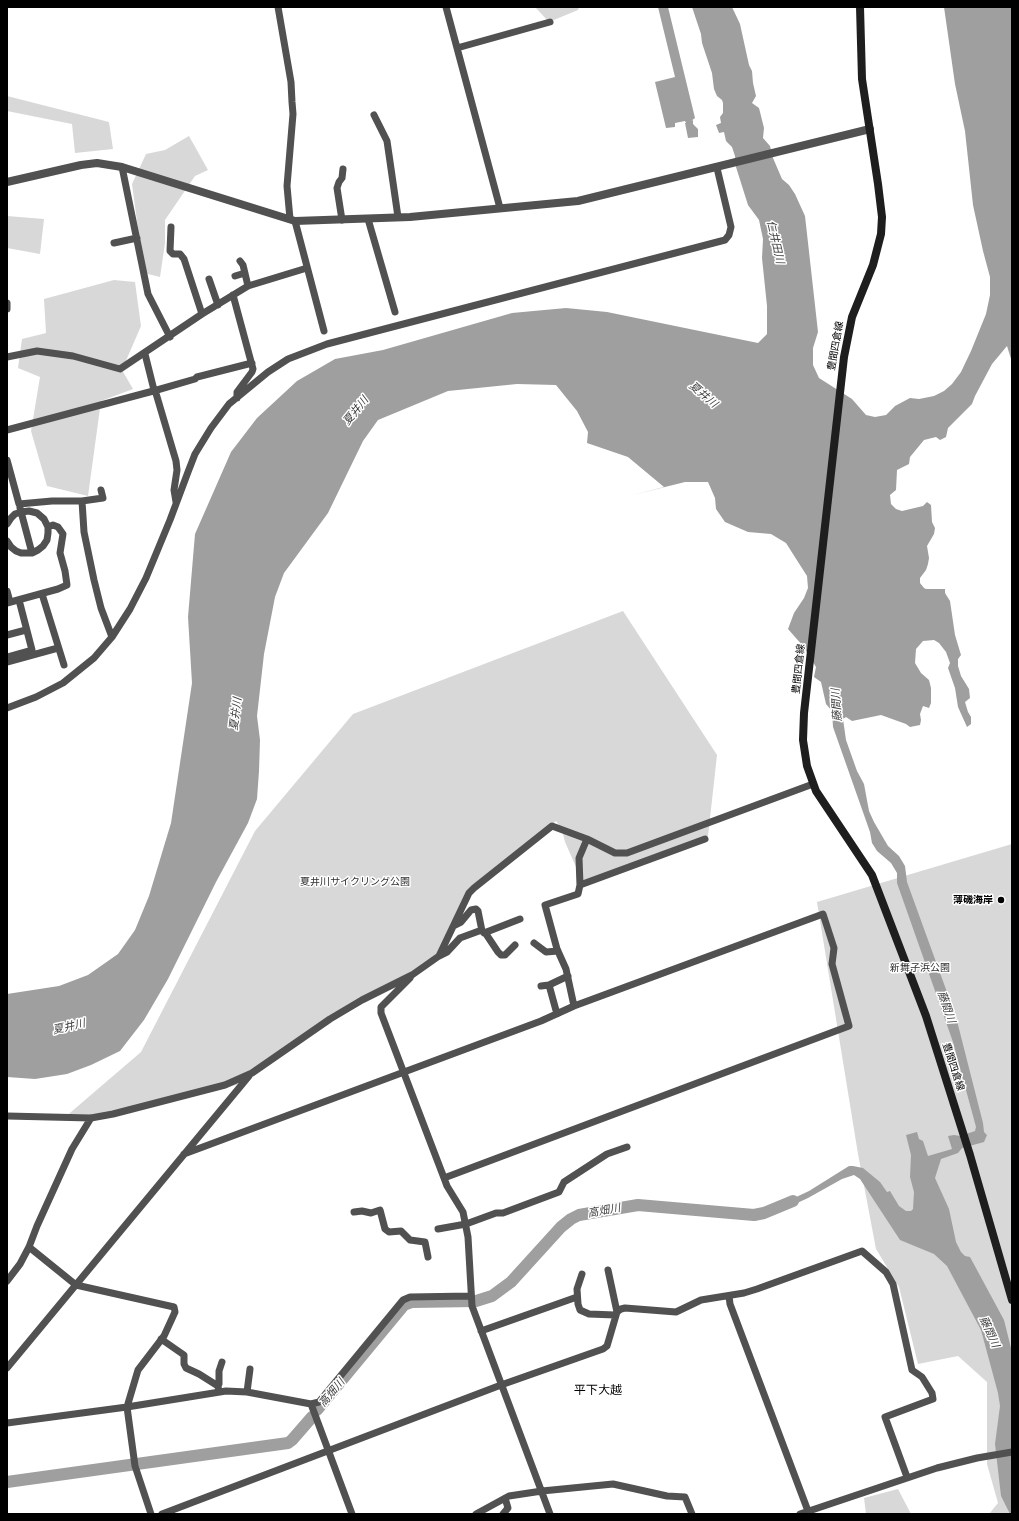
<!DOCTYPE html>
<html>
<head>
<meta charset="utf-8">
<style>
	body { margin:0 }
	#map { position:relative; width:1019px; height:1521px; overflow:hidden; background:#fff; font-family:Helvetica,sans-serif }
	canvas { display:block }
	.frame { position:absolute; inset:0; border:8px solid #000; pointer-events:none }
</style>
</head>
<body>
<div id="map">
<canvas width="1019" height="1521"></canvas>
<div class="frame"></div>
</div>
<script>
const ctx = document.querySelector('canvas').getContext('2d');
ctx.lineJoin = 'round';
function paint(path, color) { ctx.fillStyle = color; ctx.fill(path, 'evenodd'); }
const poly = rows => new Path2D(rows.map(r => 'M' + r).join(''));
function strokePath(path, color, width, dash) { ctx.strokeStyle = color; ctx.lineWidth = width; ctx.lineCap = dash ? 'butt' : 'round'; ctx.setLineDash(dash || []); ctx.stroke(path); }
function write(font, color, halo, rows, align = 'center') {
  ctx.font = font + ' Helvetica,"Noto Sans JP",sans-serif'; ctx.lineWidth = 3; ctx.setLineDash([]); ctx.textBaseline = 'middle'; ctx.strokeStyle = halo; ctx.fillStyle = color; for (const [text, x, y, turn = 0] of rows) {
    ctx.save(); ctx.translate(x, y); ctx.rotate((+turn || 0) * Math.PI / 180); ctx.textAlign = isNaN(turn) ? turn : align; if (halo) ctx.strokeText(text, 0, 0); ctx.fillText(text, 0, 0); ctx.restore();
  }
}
paint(poly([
	[535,7,579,7,578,10,549,22],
	[7,96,109,122,113,149,75,153,72,124,7,111],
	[189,136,208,170,195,176,165,220,165,243,160,277,144,273,132,184,146,154,165,150],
	[7,216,44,219,40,254,7,248],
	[114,280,135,282,141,326,122,370,133,389,101,401,88,496,47,486,31,431,40,377,18,368,22,339,46,333,44,299],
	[623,611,717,755,708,836,577,884,576,867,565,842,562,830,556,821,474,888,441,956,332,1019,240,1084,112,1117,64,1118,141,1052,255,831,353,714],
	[1012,844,1012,1514,989,1514,998,1503,987,1464,987,1382,958,1356,918,1364,899,1287,876,1249,858,1154,817,902],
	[898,1489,911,1514,866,1514,864,1498]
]), '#d8d8d8');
paint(poly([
	[658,7,668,7,695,118,691,121,693,120,693,124,698,129,698,137,688,138,685,123,686,123,685,121,675,123,675,127,666,128,655,82,675,77],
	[692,7,732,7,740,24,749,65,752,71,753,83,756,96,752,103,759,108,764,128,763,138,770,146,773,158,782,179,789,185,795,194,805,216,818,332,813,348,813,365,819,378,852,399,866,415,875,417,886,415,895,406,910,398,919,399,934,396,944,391,952,384,961,372,971,351,986,314,990,295,990,277,983,251,973,205,965,131,955,84,944,7,1012,7,1012,362,1007,346,992,364,975,396,972,404,948,428,946,437,940,440,936,437,924,440,910,457,909,464,897,470,896,490,890,495,891,504,896,509,902,511,923,506,927,502,931,505,932,522,935,528,934,534,927,546,929,558,928,564,926,570,920,578,920,583,924,588,926,589,945,589,945,593,950,601,955,635,961,655,958,659,958,666,961,676,969,689,970,698,965,702,968,712,971,717,971,724,967,727,958,707,955,688,948,668,950,663,946,652,939,643,934,640,923,641,916,649,915,663,921,673,929,680,931,688,931,703,929,708,923,706,920,714,921,720,920,725,910,727,906,724,881,715,852,721,846,717,843,719,846,740,857,771,864,784,869,811,874,822,888,846,899,856,905,866,907,882,956,1017,983,1123,984,1132,987,1135,984,1142,962,1148,958,1153,941,1159,935,1178,949,1209,956,1242,961,1252,965,1256,970,1257,1004,1320,1012,1352,1012,1514,1010,1514,1001,1496,995,1444,1000,1406,998,1393,981,1330,947,1266,934,1254,900,1240,860,1179,854,1175,842,1179,808,1198,780,1211,777,1206,809,1191,849,1166,853,1166,863,1168,880,1182,887,1192,890,1191,899,1206,906,1211,911,1211,913,1209,914,1192,910,1177,911,1155,906,1135,917,1132,919,1139,923,1141,928,1156,952,1149,948,1136,954,1135,960,1136,975,1131,976,1127,953,1042,897,883,897,873,891,863,877,851,872,843,870,832,833,727,832,711,826,704,821,682,814,677,816,667,803,646,788,629,794,613,804,598,808,588,807,576,786,543,771,534,748,532,725,522,716,509,715,498,708,482,685,482,633,495,664,487,628,457,587,443,588,432,577,411,556,385,517,384,448,391,378,420,363,441,328,513,284,573,275,597,264,654,257,716,260,740,259,771,257,799,248,823,216,882,168,979,144,1020,120,1051,91,1065,67,1074,35,1079,7,1077,7,994,59,986,88,975,118,954,135,930,149,896,171,823,192,683,188,617,195,534,231,452,257,418,297,381,335,359,383,350,512,313,566,308,607,312,758,343,767,334,767,306,762,258,763,239,759,220,748,205,736,167,735,156,732,147,726,141,724,132,719,133,716,125,721,123,720,117,723,113,723,103,722,100,717,96,714,89,712,73,702,43,701,34]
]), '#9f9f9f');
strokePath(poly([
	[317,1410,404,1305,412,1302,476,1301,492,1296,511,1282,561,1227,571,1219,579,1215,638,1205,754,1215,764,1213,793,1201],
	[7,1482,288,1443,292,1440,312,1417]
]), '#9f9f9f', 12);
strokePath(poly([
	[278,7,291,82,292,102,293,114,287,186,290,219],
	[446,7,500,208],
	[457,48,550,22],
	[374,115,387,141,398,217],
	[122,167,148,294,170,337],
	[368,219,395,312],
	[342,220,337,188,339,182,342,178,343,169],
	[295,221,324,331],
	[171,227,170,251,173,254,180,254,184,259,202,314],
	[114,243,137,238],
	[240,261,243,265,248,286],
	[235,276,245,273],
	[209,279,218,305],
	[233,295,253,369,252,372,237,392,237,398],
	[7,303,7,309],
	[145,354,154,390],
	[7,357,37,351,73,356,120,369,202,314,248,286,307,268],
	[155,390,176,461,177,470,174,490,176,502],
	[7,430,157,390,195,379,197,377,252,363],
	[7,460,19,504,52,501,82,501,84,532,94,580,101,608,112,637],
	[82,501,103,498,101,490],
	[20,508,32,553],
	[7,524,11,518,15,514,21,512,29,511,37,513,44,519,48,527,48,533,47,540,43,546,38,550,32,553,21,553,16,551,11,547,7,541],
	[7,591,10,602],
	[42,594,64,665],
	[7,603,58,589,67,585,65,571,60,553,63,534,58,527,53,525,48,527],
	[7,635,26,630],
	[7,657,32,650,19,600],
	[7,662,58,648],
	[7,708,36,697,63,683,94,658,112,637,130,609,146,578,170,520,188,472,195,454,211,428,229,404,268,372,288,359,327,344,725,240,729,235,731,227,717,168],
	[580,885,705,839],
	[455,925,461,922,471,910,476,909,478,911,482,931],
	[484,933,520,919],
	[534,943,546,952,558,951],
	[439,956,447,952,460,938,479,931,482,931,486,934,498,952,501,955,505,955,515,945],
	[410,978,381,1007,381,1013,444,1178,447,1186,463,1212,468,1237,472,1306,550,1514],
	[549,985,557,1014],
	[541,986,549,985,568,976],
	[7,1116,91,1118,113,1114,225,1085,252,1073,330,1019,362,1000,412,975,439,956,469,893,474,888,552,826,587,839,615,853,627,853,813,784],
	[184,1154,541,1021,574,1006,566,969,557,949,545,905,578,894,580,885,579,858,587,839],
	[444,1178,849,1026,832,964,834,948,823,914,574,1006],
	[354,1212,362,1211,371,1213,380,1210,385,1229,389,1232,401,1231,410,1240,425,1242,428,1257],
	[438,1229,466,1224,496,1213,503,1213,559,1192,564,1182,607,1154,627,1147],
	[29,1247,76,1285,174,1307,175,1312,164,1336,138,1370,127,1407,135,1466,151,1514],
	[608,1270,617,1312],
	[582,1274,577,1289,578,1304,580,1310,589,1314,615,1315],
	[7,1281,20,1264,29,1247,37,1226,72,1149,91,1118],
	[729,1296,730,1304,808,1511],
	[481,1331,577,1297],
	[161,1339,184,1355,184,1364,186,1368,199,1374,218,1386,219,1392],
	[7,1368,249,1076],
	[218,1386,219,1384,219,1371,222,1362],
	[247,1392,250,1369],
	[7,1423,127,1407,226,1391,247,1392,311,1404],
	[162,1514,501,1385,603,1349,607,1346,617,1312,621,1309,625,1308,676,1312,701,1300,744,1293,757,1289,862,1251,886,1272,893,1284,912,1370,922,1377,932,1393,933,1399,885,1417,907,1477],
	[352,1514,311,1404,319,1402,403,1300,410,1297,470,1296],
	[476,1514,509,1496,542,1491,613,1484,667,1496,685,1497,692,1514],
	[503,1514,508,1508,505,1498],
	[800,1514,937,1468,977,1458,1012,1452]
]), '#515151', 7);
strokePath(poly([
	[7,182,81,165,97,163,122,167,295,221,410,217,578,201,870,129]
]), '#515151', 8);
strokePath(poly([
	[860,7,862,79,878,184,882,217,881,234,873,265,852,317,844,357,804,713,803,740,807,766,816,791,872,875,926,1016,970,1155,1012,1300]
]), '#1e1e1e', 8);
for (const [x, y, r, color] of [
	[1001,900,4,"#000"]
]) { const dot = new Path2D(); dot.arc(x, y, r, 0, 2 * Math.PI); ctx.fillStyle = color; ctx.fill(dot); strokePath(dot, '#fff', 1.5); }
write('10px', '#000', '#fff', [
	["豊間四倉線",836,346,-80],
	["豊間四倉線",799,669,-84],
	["豊間四倉線",953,1067,72]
]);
write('10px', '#2f2f2f', '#fff', [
	["夏井川サイクリング公園",355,882],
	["新舞子浜公園",920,968]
]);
write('bold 10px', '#000', '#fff', [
	["薄磯海岸",993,900]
], 'right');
write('italic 11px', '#404040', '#fff', [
	["仁井田川",775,242,77],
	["夏井川",703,395,40],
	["夏井川",356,411,-51],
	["藤間川",837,705,-94],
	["夏井川",236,714,-83],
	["藤間川",946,1007,71],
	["夏井川",69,1027,-13],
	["高畑川",604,1211,-10],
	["藤間川",989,1332,66],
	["高畑川",332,1393,-50]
]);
write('12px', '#000', '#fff', [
	["平下大越",598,1391]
]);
</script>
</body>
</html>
